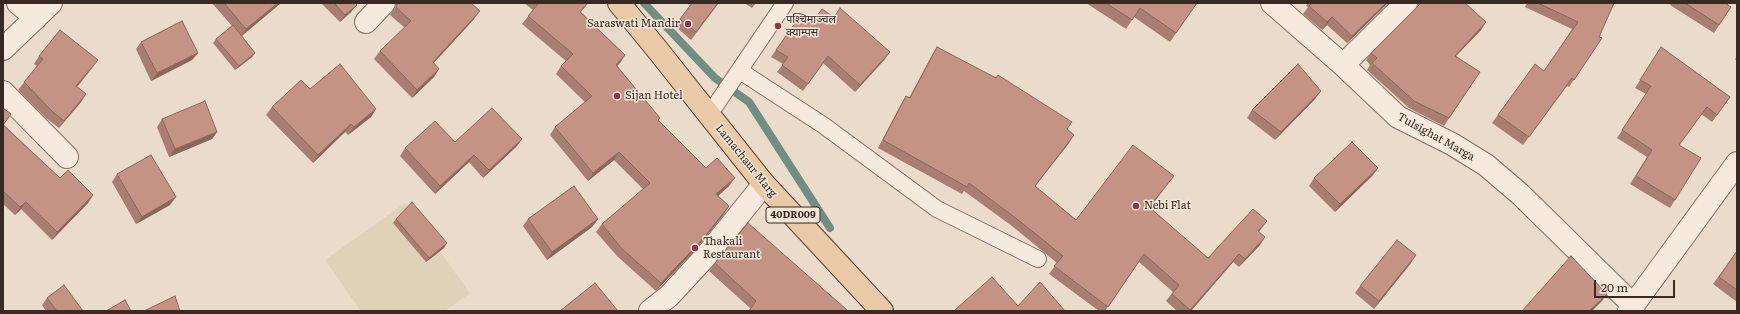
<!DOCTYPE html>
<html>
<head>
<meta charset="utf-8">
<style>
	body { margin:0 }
	#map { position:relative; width:1740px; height:314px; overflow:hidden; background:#ebdbcb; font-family:Literata,serif }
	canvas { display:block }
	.frame { position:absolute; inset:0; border:4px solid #382922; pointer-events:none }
	.scale { position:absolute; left:1594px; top:280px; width:81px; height:18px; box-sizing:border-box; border:2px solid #382922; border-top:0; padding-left:5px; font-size:12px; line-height:14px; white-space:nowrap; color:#382922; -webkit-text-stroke:3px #f3e7da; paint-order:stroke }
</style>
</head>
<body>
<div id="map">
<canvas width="1740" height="314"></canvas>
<div class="frame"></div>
<div class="scale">20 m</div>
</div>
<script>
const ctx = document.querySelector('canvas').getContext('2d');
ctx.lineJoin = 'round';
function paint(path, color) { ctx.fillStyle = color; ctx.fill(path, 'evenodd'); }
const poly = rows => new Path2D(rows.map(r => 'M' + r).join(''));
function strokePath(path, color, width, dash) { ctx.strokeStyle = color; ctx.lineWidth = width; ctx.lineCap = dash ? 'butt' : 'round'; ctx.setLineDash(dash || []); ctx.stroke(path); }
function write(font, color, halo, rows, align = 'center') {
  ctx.font = font + ' Literata,"Noto Sans Devanagari",serif'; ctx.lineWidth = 3; ctx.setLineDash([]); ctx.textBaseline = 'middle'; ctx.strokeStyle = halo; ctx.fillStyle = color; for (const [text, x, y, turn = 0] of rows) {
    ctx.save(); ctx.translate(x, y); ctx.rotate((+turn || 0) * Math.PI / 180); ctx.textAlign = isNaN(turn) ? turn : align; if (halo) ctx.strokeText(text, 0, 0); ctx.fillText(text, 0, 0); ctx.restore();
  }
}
paint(poly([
	[405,203,470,293,445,311,361,311,325,260]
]), '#e0d2b9');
strokePath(poly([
	[644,3,715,78,749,102,830,228]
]), '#728e82', 8);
const service = poly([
	[740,71,823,125,937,209,1038,259],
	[709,115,785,3]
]);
const minor = poly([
	[18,3,36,18],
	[1272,3,1343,65,1398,117,1452,144,1486,165,1520,194,1634,306],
	[366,22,384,3],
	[3,49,51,3],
	[1343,65,1406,3],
	[3,92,67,157],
	[650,311,669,296,706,256,764,184],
	[1629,311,1737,163]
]);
const primary = poly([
	[619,3,656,48,764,184,882,311]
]);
strokePath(service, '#866e61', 18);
strokePath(minor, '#866e61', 24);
strokePath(primary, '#553d34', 24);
strokePath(service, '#f6eade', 16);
strokePath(minor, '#f6eade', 22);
strokePath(primary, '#e9c9a7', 22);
paint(poly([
	[212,3,281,3,242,36,255,53,252,57,235,70,213,43,216,39,232,26],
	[321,3,356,3,351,12,340,22],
	[396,3,471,3,474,19,434,63,439,69,434,77,412,98,374,59,380,51,405,28,390,15,396,6],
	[524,3,588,3,581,12,625,55,617,66,660,118,658,120,706,168,729,186,718,196,729,206,724,214,697,248,656,291,617,256,596,232,602,224,643,189,614,160,588,181,550,135,555,127,585,102,556,74,561,66,566,61,522,24,533,10],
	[692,3,719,3,691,40,675,26],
	[744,3,756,3,752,8],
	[1086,3,1197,3,1170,42,1134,17,1126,29],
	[1308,3,1388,3,1347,43,1327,25,1322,30,1303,14,1308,7,1306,6],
	[1418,3,1465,3,1481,30,1456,56,1480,72,1444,126,1409,108,1367,70,1370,65,1366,60,1371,53,1418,6],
	[1527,3,1614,3,1599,37,1602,38,1569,87,1567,86,1523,145,1492,123,1535,64,1544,71,1572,29,1525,7],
	[1671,3,1725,3,1731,7,1714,33,1670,5],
	[800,16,811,24,834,17,885,59,855,92,823,63,803,91,777,72,783,64,771,57],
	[141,42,198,53,192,60,151,81,136,49],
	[937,47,1067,129,1069,143,1035,186,1076,220,1168,184,1150,208,1208,258,1267,221,1259,232,1260,245,1239,267,1233,262,1191,311,1177,311,1166,301,1173,292,1139,262,1105,311,1099,311,1049,274,1057,263,1012,226,964,191,962,194,878,148,901,104,906,96,909,98,932,55],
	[1661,47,1730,97,1712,122,1701,114,1679,145,1675,200,1670,208,1630,184,1647,157,1617,138,1646,94,1635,88],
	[39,56,92,68,77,87,86,94,81,102,59,128,46,118,18,90,37,66,34,64],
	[1737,56,1737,61,1735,59],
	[310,89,376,109,371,117,348,135,345,132,313,163,266,115,272,107],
	[1315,99,1275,140,1247,118,1252,110],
	[3,108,4,125,60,178,93,195,88,203,52,240,21,209,15,215,3,204],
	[162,119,217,132,212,139,169,157,157,127],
	[522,139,516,147,483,178,469,162,435,194,400,156,405,148,455,142],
	[1378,168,1372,176,1335,212,1309,186,1314,178],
	[117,174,170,205,136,224,112,182],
	[396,219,444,248,426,262,393,223],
	[528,219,598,219,592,227,547,260,523,226],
	[1737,251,1737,302,1713,284],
	[715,263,846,311,751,309,709,271],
	[1411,263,1374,309,1355,293,1360,286],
	[47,298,83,311,46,311,42,305]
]), '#a97e72');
paint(poly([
	[278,3,281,3,240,37,246,29],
	[1386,3,1388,3,1347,43,1352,36],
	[357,5,351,12,340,22,345,15],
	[480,11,474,19,427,70,433,62],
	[1332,17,1327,25,1322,30,1327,22],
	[1486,22,1481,30,1449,63,1455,56],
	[890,52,885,59,855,92,860,85],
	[198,53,192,60,151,81,157,73],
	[255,53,252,57,235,70,239,66],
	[625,55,620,63,610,73,616,65],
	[98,60,92,68,71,94,76,86],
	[439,69,434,77,412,98,417,90],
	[1321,91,1315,99,1275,140,1281,132],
	[86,94,81,102,59,128,64,121],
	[376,109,371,117,348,135,354,127],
	[351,124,345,132,313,163,318,155],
	[217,132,212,139,169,157,175,149],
	[1074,135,1069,143,1029,194,1035,186],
	[522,139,516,147,483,178,489,170],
	[619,152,614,160,588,181,593,173],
	[474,155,469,162,435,194,440,186],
	[1378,168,1372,176,1335,212,1340,204],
	[735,178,729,186,711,202,716,194],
	[93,195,88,203,52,240,57,232],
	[176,197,170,205,136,224,142,217],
	[26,202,21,209,15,215,20,207],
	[729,206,724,214,697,248,656,291,661,283],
	[598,219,592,227,547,260,552,252],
	[1265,237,1260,245,1239,267,1245,259],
	[447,243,444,248,426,262,429,258],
	[1239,254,1233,262,1191,311,1190,311],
	[1416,255,1411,263,1374,309,1379,301],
	[1607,294,1602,301,1592,311,1589,311]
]), '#8a675d');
const building = poly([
	[224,3,278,3,246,29,224,3],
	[334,3,355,3,357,5,345,15,334,3],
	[398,3,471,3,480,11,433,62,439,69,417,90,380,51,411,21,396,7,398,3],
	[539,3,588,3,580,12,625,55,616,65,660,118,658,120,706,168,717,158,735,178,716,194,729,206,702,240,661,283,622,249,602,224,650,183,619,152,593,173,555,127,592,96,561,66,573,54,528,16,539,3],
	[692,3,718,3,696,32,680,19,692,3],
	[1106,3,1197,3,1176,33,1140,8,1132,20,1106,3],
	[1312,3,1386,3,1352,36,1332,17,1327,22,1309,6,1312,3],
	[1421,3,1465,3,1486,22,1455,56,1480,72,1449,118,1414,101,1372,63,1377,58,1371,53,1421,3],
	[1538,3,1614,3,1599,37,1602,38,1574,80,1572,78,1529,137,1498,115,1535,64,1544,71,1578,22,1538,3],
	[1685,3,1725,3,1731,7,1719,25,1685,3],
	[840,8,890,52,860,85,828,56,808,84,782,65,788,57,776,50,800,16,811,24,822,9,834,17,840,8],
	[182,21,198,53,157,73,141,42,182,21],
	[233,25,255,53,239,66,216,39,233,25],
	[60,30,98,60,76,86,86,94,64,121,52,111,24,82,43,59,39,56,60,30],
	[937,47,996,78,998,75,1072,122,1067,129,1074,135,1035,186,1076,220,1133,145,1174,176,1149,207,1208,258,1253,209,1267,221,1258,231,1265,237,1245,259,1239,254,1190,310,1172,294,1179,285,1144,254,1108,307,1054,266,1063,256,1017,219,969,183,967,187,883,140,906,96,910,98,937,47],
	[1661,47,1730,97,1717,115,1707,107,1679,145,1701,158,1675,200,1636,176,1652,150,1622,130,1651,86,1640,80,1661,47],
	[340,64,376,109,354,127,351,124,318,155,272,107,301,80,310,89,340,64],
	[1298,64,1321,91,1281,132,1252,110,1298,64],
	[205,101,217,132,175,149,162,119,205,101],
	[3,108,11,114,3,125,60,178,68,170,93,195,57,232,26,202,20,207,3,191,3,108],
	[492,108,522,139,489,170,474,155,440,186,405,148,435,121,455,142,492,108],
	[1352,142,1378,168,1340,204,1314,178,1352,142],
	[151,155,176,197,142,217,117,174,151,155],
	[574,186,598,219,552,252,528,219,574,186],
	[412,202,447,243,429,258,396,219,412,202],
	[748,223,847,310,846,311,749,311,756,301,715,263,748,223],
	[1397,240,1416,255,1379,301,1360,286,1397,240],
	[1737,251,1737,290,1719,277,1737,251],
	[1571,256,1607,294,1589,311,1522,311,1571,256],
	[992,277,1018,306,1040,282,1065,311,955,311,955,310,992,277],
	[595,283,618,311,560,311,595,283],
	[64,285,83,311,57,311,47,298,64,285],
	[175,296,180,311,144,311,175,296],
	[125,300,131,311,106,311,125,300]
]);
paint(building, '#c59385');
strokePath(building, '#8a675d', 1);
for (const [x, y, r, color] of [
	[688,24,4,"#8f3648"],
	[778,26,4,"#8f3648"],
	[617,96,4,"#8f3648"],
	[1136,206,4,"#8f3648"],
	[695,248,4,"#8f3648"]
]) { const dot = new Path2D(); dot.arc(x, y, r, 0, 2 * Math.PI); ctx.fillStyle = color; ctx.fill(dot); strokePath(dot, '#f3e7da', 1.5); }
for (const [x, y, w] of [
	[793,215,54]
]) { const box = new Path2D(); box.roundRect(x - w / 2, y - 8, w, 16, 3); ctx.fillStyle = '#f3e7da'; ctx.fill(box); strokePath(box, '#382922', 1); }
write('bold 10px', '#382922', null, [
	["40DR009",793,215]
]);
write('11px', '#382922', '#f3e7da', [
	["पश्‍चिमाञ्‍चल",786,20],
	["क्याम्पस",786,33],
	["Saraswati Mandir",680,24,"right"],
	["Sijan Hotel",625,96],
	["Nebi Flat",1144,206],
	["Thakali",703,242],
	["Restaurant",703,255]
], 'left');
write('11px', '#382922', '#f3e7da', [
	["Tulsighat Marga",1436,137,29],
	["Lamachaur Marg",746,161,51]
]);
</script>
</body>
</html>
